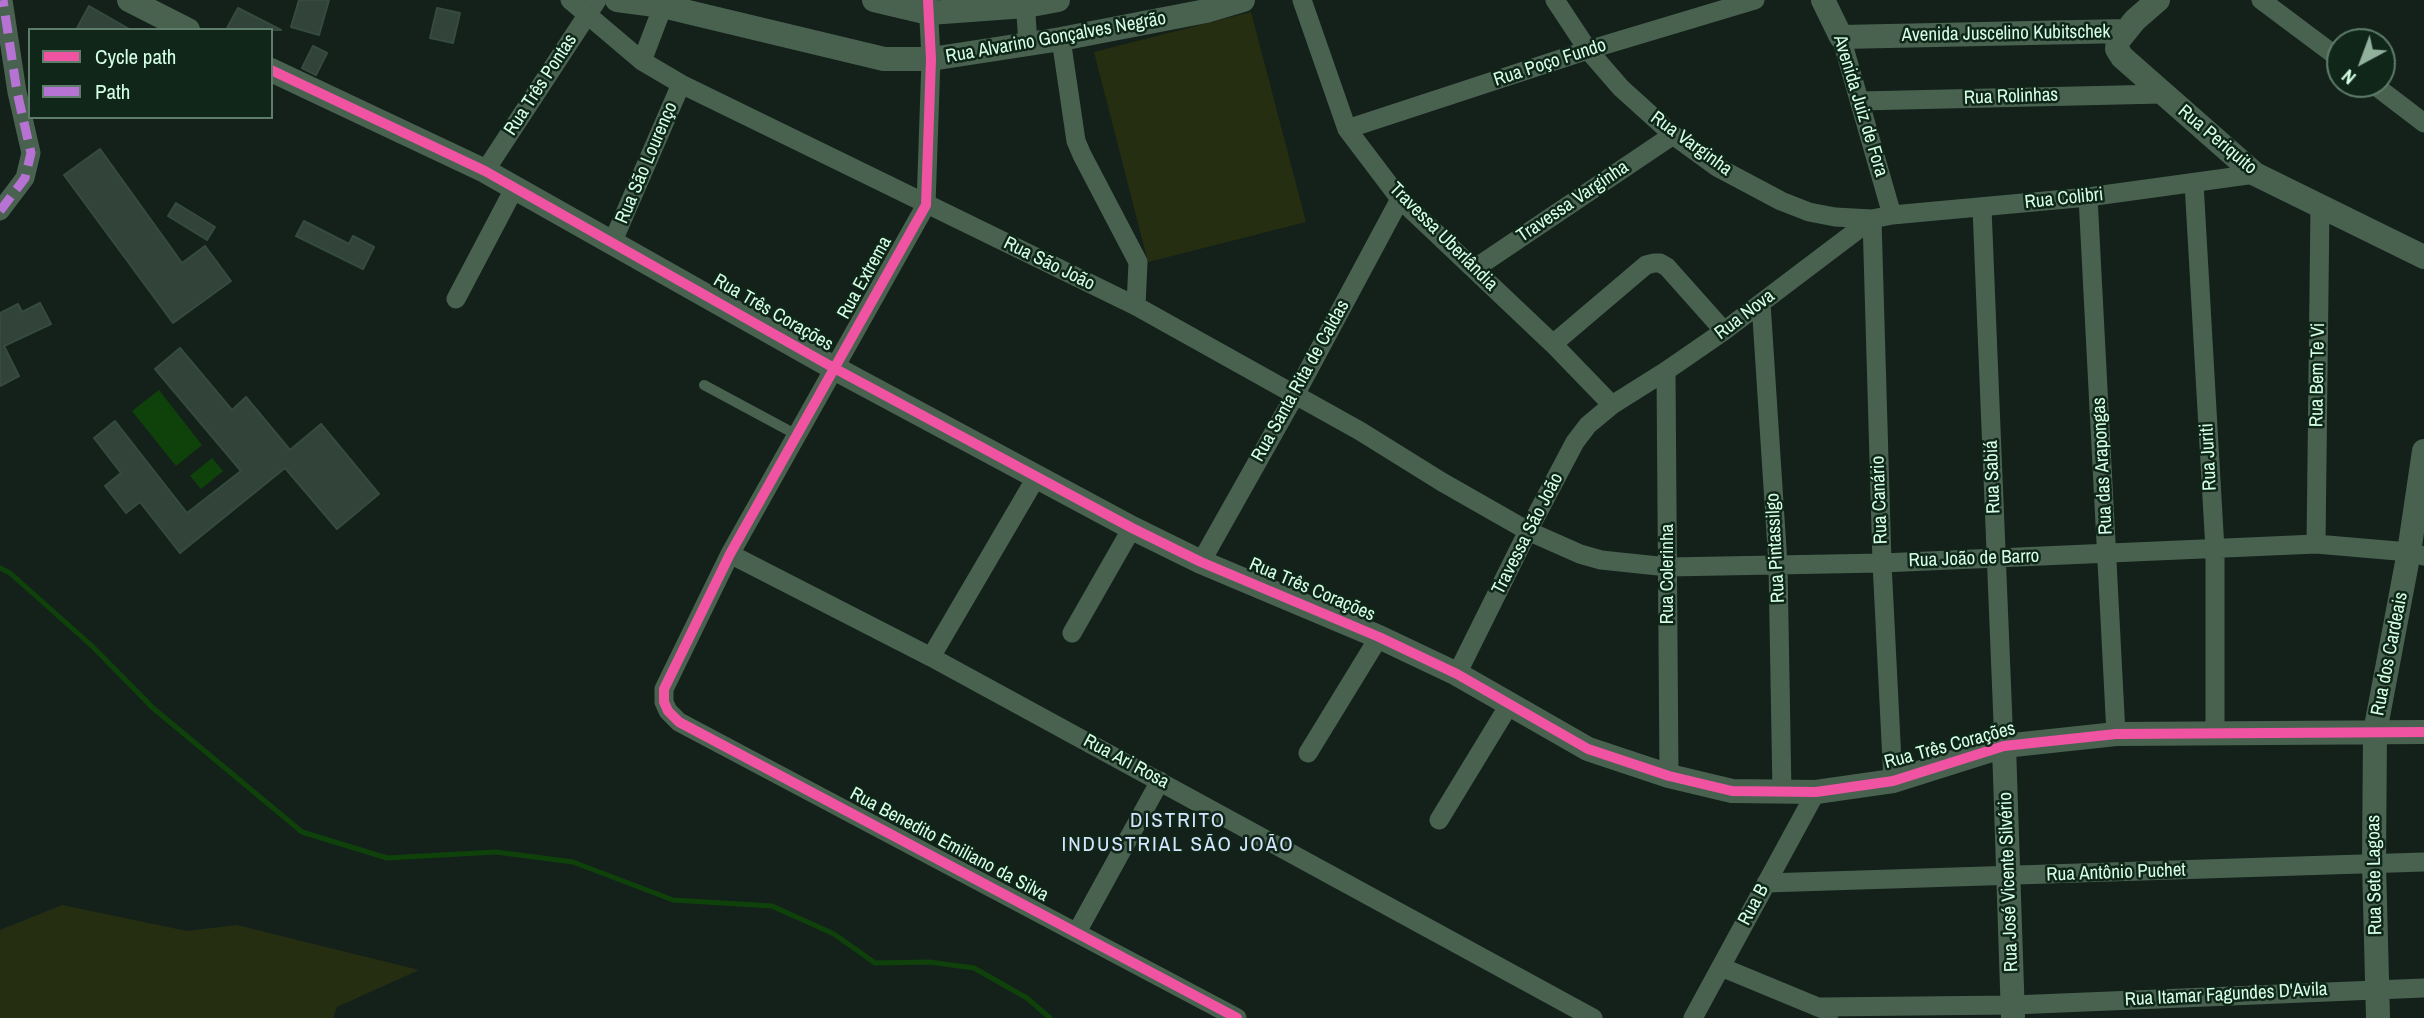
<!DOCTYPE html>
<html>
<head>
<meta charset="utf-8">
<style>
	body { margin:0 }
	#map { position:relative; width:2424px; height:1018px; overflow:hidden; background:#14211a; font-family:"Archivo Narrow",sans-serif }
	canvas { display:block }
	.legend { position:absolute; left:28px; top:28px; width:245px; height:91px; box-sizing:border-box; background:#0f2619; border:2px solid #5e7d6a; margin:0; padding:9px 12px; list-style:none; font-size:21px; color:#d4ffe4 }
	.legend li { display:flex; align-items:center; gap:14px; height:35px }
	.legend b { width:35px; border:2px solid #5e7d6a }
	.north { position:absolute; left:2326px; top:28px; width:70px; height:70px; box-sizing:border-box; background:#0f2619; border:2px solid #5e7d6a; border-radius:50%; rotate:221deg; font-size:19px; font-weight:700; line-height:28px; text-align:center; color:#d4ffe4 }
	.north::after { content:''; display:block; margin:auto; width:24px; height:32px; background:#91b19d; clip-path:polygon(50% 0,100% 100%,50% 72%,0 100%) }
</style>
</head>
<body>
<div id="map">
<canvas width="2424" height="1018"></canvas>
<ul class="legend">
<li><b style="height:9px;background:#f153a3"></b>Cycle path</li>
<li><b style="height:9px;background:#b673d3"></b>Path</li>
</ul>
<div class="north">N</div>
</div>
<script>
const ctx = document.querySelector('canvas').getContext('2d');
ctx.lineJoin = 'round';
function paint(path, color) { ctx.fillStyle = color; ctx.fill(path, 'evenodd'); }
const poly = rows => new Path2D(rows.map(r => 'M' + r).join(''));
function strokePath(path, color, width, dash) { ctx.strokeStyle = color; ctx.lineWidth = width; ctx.lineCap = dash ? 'butt' : 'round'; ctx.setLineDash(dash || []); ctx.stroke(path); }
function write(font, color, halo, rows, align = 'center') {
  ctx.font = font + ' "Archivo Narrow",sans-serif'; ctx.lineWidth = 5; ctx.setLineDash([]); ctx.textBaseline = 'middle'; ctx.strokeStyle = halo; ctx.fillStyle = color; for (const [text, x, y, turn = 0] of rows) {
    ctx.save(); ctx.translate(x, y); ctx.rotate((+turn || 0) * Math.PI / 180); ctx.textAlign = isNaN(turn) ? turn : align; if (halo) ctx.strokeText(text, 0, 0); ctx.fillText(text, 0, 0); ctx.restore();
  }
}
paint(poly([
	[1251,12,1306,222,1148,262,1094,52],
	[62,905,187,931,237,925,419,970,337,1007,333,1018,0,1018,0,930]
]), '#262e12');
paint(poly([
	[159,390,202,445,176,466,132,411],
	[212,458,223,471,201,489,190,476]
]), '#0f420b');
strokePath(poly([
	[0,568,10,573,92,646,153,708,302,832,387,858,496,852,573,862,673,900,772,906,834,934,875,963,929,962,974,968,1027,998,1050,1018]
]), '#0f420b', 5);
const building = poly([
	[299,0,329,0,319,35,291,27,299,0],
	[89,6,131,30,76,30,89,6],
	[238,8,281,30,226,30,238,8],
	[437,8,460,13,453,43,430,38,437,8],
	[313,46,327,53,316,75,302,68,313,46],
	[100,149,182,263,205,246,231,281,173,323,64,175,100,149],
	[176,203,215,227,207,240,168,216,176,203],
	[304,221,349,244,353,236,374,247,363,269,296,236,304,221],
	[40,303,51,324,4,346,19,376,0,386,0,313,18,304,22,312,40,303],
	[180,348,232,410,246,397,290,450,321,424,379,494,337,529,285,468,180,553,140,502,126,513,105,486,121,473,94,438,115,421,187,513,241,471,155,369,180,348]
]);
paint(building, '#324339');
strokePath(building, '#364b40', 2);
strokePath(poly([
	[704,385,797,435]
]), '#496250', 10);
strokePath(poly([
	[570,0,642,61,681,84,1136,306,1360,431,1442,482,1528,531,1580,554,1601,560,1668,567,1882,563,2316,544,2409,552,2424,556],
	[928,0,931,59,926,205,730,554,664,689,664,702,668,711,679,722,1237,1018],
	[1025,0,1028,44],
	[1302,0,1347,129,1400,199,1553,344,1612,405],
	[1555,0,1588,50,1621,88,1673,135,1717,167,1781,201,1809,212,1835,217,1872,219,1892,215,2088,197,2255,174],
	[2261,0,2340,59],
	[1841,37,1892,215],
	[1061,39,1076,141,1082,155,1138,262,1136,306],
	[642,61,663,6],
	[2373,84,2424,123],
	[1860,101,2162,94],
	[1347,129,1588,50,1755,0],
	[485,171,597,0],
	[2194,183,2215,550,2215,732],
	[2088,197,2116,734],
	[1982,208,2004,746],
	[0,211,25,178,31,153,17,92,3,0],
	[1872,219,1882,563,1893,781],
	[613,241,681,84],
	[1474,269,1673,135],
	[456,299,515,187],
	[1761,303,1778,564,1782,793],
	[1553,344,1646,265,1654,263,1660,263,1667,267,1724,331],
	[1666,371,1669,776],
	[2316,544,2320,206],
	[730,554,931,657,1593,1018],
	[1201,562,1295,395,1400,199],
	[1072,633,1132,528],
	[931,657,1037,476],
	[1457,674,1528,531,1575,442,1588,425,1612,405,1666,371,1724,331,1872,219],
	[1308,753,1379,637],
	[1439,820,1509,705],
	[1766,883,2424,862],
	[1077,932,1160,781],
	[1721,967,1830,1012],
	[1819,1007,2013,1005,2424,988],
	[1693,1018,1816,792]
]), '#496250', 19);
strokePath(poly([
	[129,0,188,30],
	[617,0,663,6,884,59,931,59,1061,39,1206,11,1243,0],
	[874,0,929,13,1026,6,1058,0],
	[1823,0,1841,37,2125,31],
	[2158,0,2135,20,2118,41,2117,49,2122,57,2255,174,2424,257],
	[271,70,485,171,834,368,1132,528,1201,562,1379,637,1457,674,1588,749,1669,776,1732,791,1816,792,1893,781,2004,746,2116,734,2424,732],
	[2004,746,2013,1018],
	[2378,1018,2374,864,2375,732,2409,552,2424,451]
]), '#496250', 24);
strokePath(poly([
	[0,211,25,178,31,153,17,92,3,0]
]), '#b673d3', 9, [18, 9]);
strokePath(poly([
	[928,0,931,59,926,205,730,554,664,689,664,702,668,711,679,722,1237,1018],
	[271,70,485,171,834,368,1132,528,1201,562,1379,637,1457,674,1588,749,1669,776,1732,791,1816,792,1893,781,2004,746,2116,734,2424,732]
]), '#f153a3', 10);
write('19px', '#d4ffe4', '#0f2619', [
	["Avenida Juscelino Kubitschek",2006,34,-1],
	["Rua Alvarino Gonçalves Negrão",1056,38,-10],
	["Rua Poço Fundo",1550,63,-18],
	["Rua Três Pontas",541,85,-57],
	["Rua Rolinhas",2011,97,-2],
	["Avenida Juiz de Fora",1860,106,73],
	["Rua Periquito",2217,140,40],
	["Rua Varginha",1691,144,36],
	["Rua São Lourenço",647,163,-67],
	["Rua Colibri",2064,199,-6],
	["Travessa Varginha",1573,202,-34],
	["Travessa Uberlândia",1443,237,45],
	["Rua São João",1049,264,26],
	["Rua Extrema",865,278,-61],
	["Rua Três Corações",773,313,30],
	["Rua Nova",1745,315,-37],
	["Rua Bem Te Vi",2318,375,-89],
	["Rua Santa Rita de Caldas",1301,381,-61],
	["Rua Juriti",2209,457,-93],
	["Rua das Arapongas",2103,466,-93],
	["Rua Sabiá",1993,477,-92],
	["Rua Canário",1880,500,-92],
	["Travessa São João",1528,534,-63],
	["Rua Pintassilgo",1776,548,-93],
	["Rua João de Barro",1974,559,-2],
	["Rua Colerinha",1668,574,-90],
	["Rua Três Corações",1312,590,23],
	["Rua dos Cardeais",2390,654,-79],
	["Rua Três Corações",1950,746,-15],
	["Rua Ari Rosa",1126,762,28],
	["Rua Benedito Emiliano da Silva",949,845,28],
	["Rua Antônio Puchet",2116,873,-2],
	["Rua Sete Lagoas",2375,875,-91],
	["Rua José Vicente Silvério",2009,882,-92],
	["Rua B",1754,905,-62],
	["Rua Itamar Fagundes D'Avila",2226,995,-3]
]);
ctx.letterSpacing = '2px';
write('21px', '#d6e5ff', '#0f2619', [
	["DISTRITO",1178,821],
	["INDUSTRIAL SÃO JOÃO",1178,845]
]);
ctx.letterSpacing = '0px';
</script>
</body>
</html>
